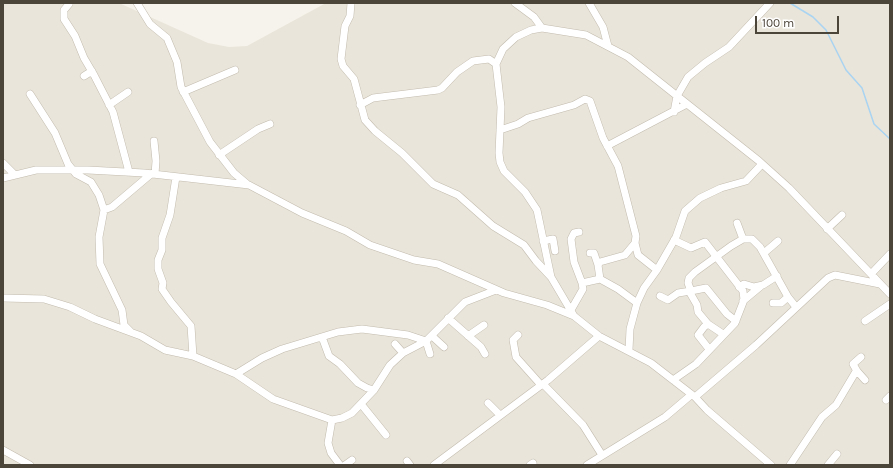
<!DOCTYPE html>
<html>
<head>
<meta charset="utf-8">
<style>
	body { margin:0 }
	#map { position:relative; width:893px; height:468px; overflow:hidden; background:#f6f3ec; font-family:Karla,sans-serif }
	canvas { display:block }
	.frame { position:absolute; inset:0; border:4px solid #4b4439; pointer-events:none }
	.scale { position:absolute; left:755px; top:16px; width:84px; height:18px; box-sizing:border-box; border:2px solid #4b4439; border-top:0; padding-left:5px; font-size:12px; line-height:14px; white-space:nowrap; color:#4b4439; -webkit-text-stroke:3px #fff; paint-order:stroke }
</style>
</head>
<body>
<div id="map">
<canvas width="893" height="468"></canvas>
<div class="frame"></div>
<div class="scale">100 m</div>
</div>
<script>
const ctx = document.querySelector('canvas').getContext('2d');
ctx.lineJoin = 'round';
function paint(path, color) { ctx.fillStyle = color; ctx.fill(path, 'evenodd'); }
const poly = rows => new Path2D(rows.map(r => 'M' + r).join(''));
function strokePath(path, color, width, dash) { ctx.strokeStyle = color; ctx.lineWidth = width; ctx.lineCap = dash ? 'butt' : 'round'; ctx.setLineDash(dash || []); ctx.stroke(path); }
paint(poly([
	[3,3,119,3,208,43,229,47,247,46,326,3,890,3,890,465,3,465]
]), '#eae5da');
strokePath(poly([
	[790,3,813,17,826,30,846,70,862,88,874,124,890,139]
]), '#a9d4f2', 1.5);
const minor = poly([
	[137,3,150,24,167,38,177,62,181,87,210,142,234,173,247,184],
	[351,3,350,16,345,26,341,59,343,66,354,79,365,120,375,131,402,153,433,184,458,195,493,226,524,245,536,261,551,277,574,316,599,336,651,363,695,397,707,410,771,465],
	[515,3,534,17,542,28],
	[589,3,603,27,608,46],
	[69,4,64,10,64,19,75,36,84,58,94,75,113,112,129,172],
	[84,76,92,71],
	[183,92,235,70],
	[30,94,55,133,68,164,76,174,91,182,99,195,104,210,99,237,100,264,122,310,124,325,130,331],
	[109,105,128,92],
	[360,105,373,98,438,90,442,88,457,72,473,61,489,59,496,64],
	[674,112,677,96,688,77,705,63,729,47,770,3],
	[500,130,518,124,528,118,574,105,585,99,590,101,603,138,618,166,636,236,635,243,638,255,657,270],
	[154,141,156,161,155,174],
	[607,146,687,104],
	[219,155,258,129,270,124],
	[3,163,15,175],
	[176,177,170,215,162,238,162,250,158,260,158,269,163,283,162,289,171,302,191,326,193,356],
	[3,178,36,170,88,170,144,173,249,185,302,213,346,231,370,245,414,260,438,264,504,293,547,305,574,316],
	[104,210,112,207,151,174],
	[737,223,743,239],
	[827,229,842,215],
	[579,232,574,233,571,239,574,262,582,283],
	[543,241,553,239,555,251],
	[590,253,594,253,598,265],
	[764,253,778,241],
	[871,274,890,254],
	[551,277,537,210,525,192,504,171,500,162,499,153,501,107,496,64,503,49,516,37,531,30,542,28,586,35,628,57,759,161,789,188,890,294],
	[600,279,598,265,600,262,625,255,635,243],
	[739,287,744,284,754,287,763,285,777,276],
	[689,291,697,305,698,312,708,324],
	[691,291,706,288,727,314,736,321],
	[660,296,668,300,678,293,691,291,688,283,689,278,695,272,731,246,743,239,752,239,760,247,788,297,796,307],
	[3,298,44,299,70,307,95,319,141,336,165,350,193,356,236,374,273,399,332,420,342,418,352,413,374,390,390,365,403,353,426,341,465,302,496,290],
	[743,301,761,286],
	[773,303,781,303,788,297],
	[571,310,583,289,582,283,600,279,618,289,637,303],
	[448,318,481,347,485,354],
	[865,321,890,304],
	[518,335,513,340,516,357,541,385],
	[432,336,444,347],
	[468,336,484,325],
	[322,337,329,356,340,364,358,383,367,388,374,390],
	[395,344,403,353],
	[709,349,698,335,704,327,708,324,723,334],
	[629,350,630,329,637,303,644,288,657,270,676,237,685,211,700,198,721,188,746,181,762,164],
	[857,371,853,364,861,357],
	[236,374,262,358,282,349,338,332,362,329,408,335,426,341,430,354],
	[673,380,696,364,735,323,744,300,743,291,705,242,691,248,674,240],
	[543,384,583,425,602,455],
	[695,397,756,345,828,278,835,275,880,284],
	[886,400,890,396],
	[488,403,500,415],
	[361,404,386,435],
	[332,420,328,443,331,453,340,465],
	[3,450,30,465],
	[407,461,410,465],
	[345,465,352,460],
	[434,465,548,380,599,336],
	[530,465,533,463],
	[587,465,665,417,691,395],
	[790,465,822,417,836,405,855,373,857,371,865,380],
	[828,465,837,454]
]);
strokePath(minor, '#c2bbae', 8);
strokePath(minor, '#fff', 7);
</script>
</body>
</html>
